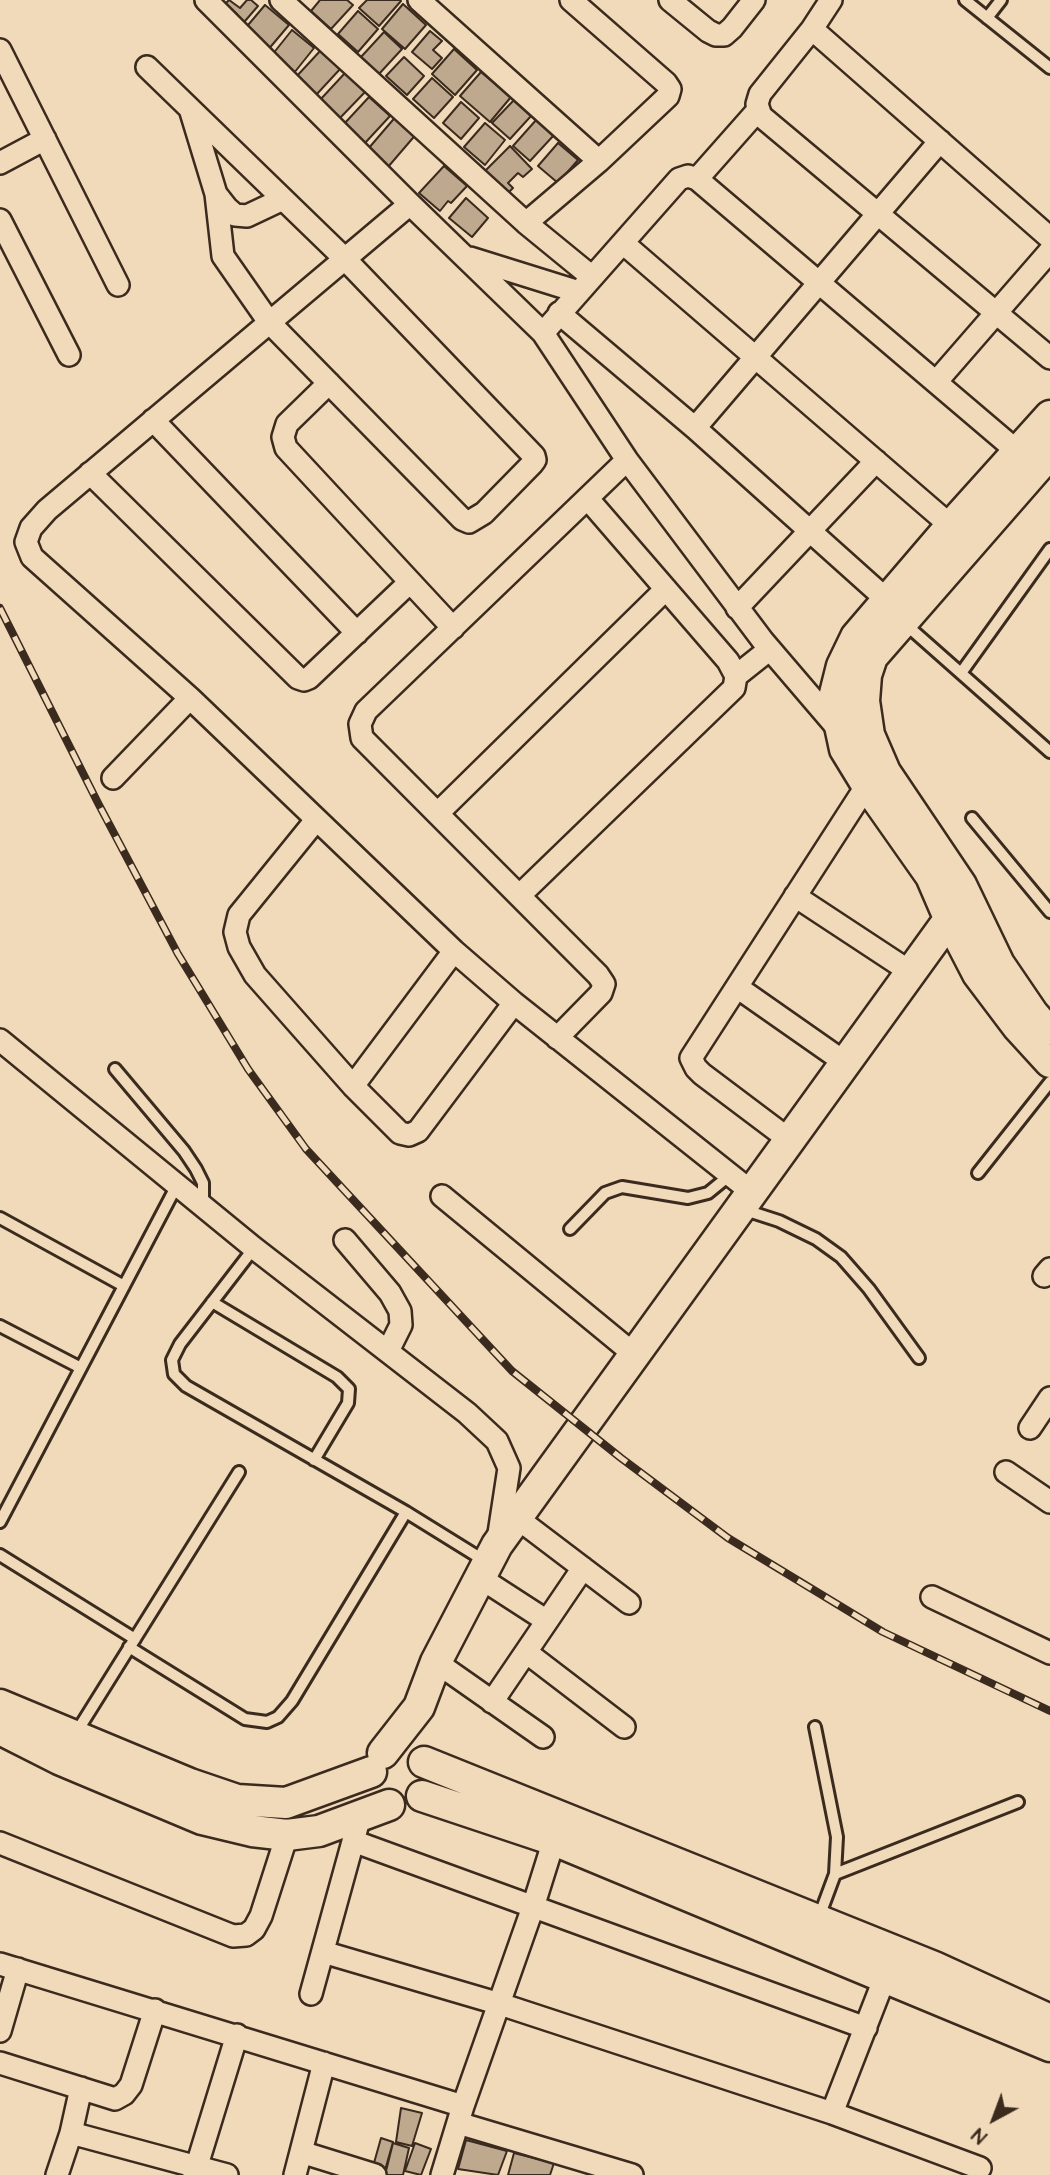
<!DOCTYPE html>
<html>
<head>
<meta charset="utf-8">
<style>
	body { margin:0 }
	#map { position:relative; width:1050px; height:2175px; overflow:hidden; background:#f1dab9; font-family:"Architects Daughter",sans-serif }
	canvas { display:block }
	.north { position:absolute; left:959px; top:2084px; width:70px; height:70px; -webkit-text-stroke:5px #f1dab9; paint-order:stroke; rotate:221deg; font-size:19px; font-weight:700; line-height:28px; text-align:center; color:#3b2a1e }
	.north::after { content:''; display:block; margin:auto; width:24px; height:32px; background:#3b2a1e; clip-path:polygon(50% 0,100% 100%,50% 72%,0 100%) }
</style>
</head>
<body>
<div id="map">
<canvas width="1050" height="2175"></canvas>
<div class="north">N</div>
</div>
<script>
const ctx = document.querySelector('canvas').getContext('2d');
ctx.lineJoin = 'round';
function paint(path, color) { ctx.fillStyle = color; ctx.fill(path, 'evenodd'); }
const poly = rows => new Path2D(rows.map(r => 'M' + r).join(''));
function strokePath(path, color, width, dash) { ctx.strokeStyle = color; ctx.lineWidth = width; ctx.lineCap = dash ? 'butt' : 'round'; ctx.setLineDash(dash || []); ctx.stroke(path); }
const building = poly([
	[229,0,240,8,247,0,251,0,258,6,239,28,231,20,237,14,225,4,229,0],
	[320,0,347,0,353,5,331,29,311,11,320,0],
	[367,0,400,0,401,1,379,26,359,8,367,0],
	[403,4,426,25,405,49,382,29,403,4],
	[265,5,289,25,267,51,243,31,265,5],
	[358,11,378,29,358,52,338,34,358,11],
	[292,30,314,48,294,73,272,55,292,30],
	[430,31,442,41,433,50,442,58,432,69,412,52,430,31],
	[384,32,402,49,379,74,361,57,384,32],
	[454,49,477,70,455,95,432,74,454,49],
	[321,50,341,68,316,95,296,77,321,50],
	[404,57,424,76,407,95,386,76,404,57],
	[481,72,511,97,490,122,460,96,481,72],
	[345,73,365,92,339,119,320,100,345,73],
	[432,78,453,97,434,118,413,99,432,78],
	[369,97,390,116,365,143,344,124,369,97],
	[514,100,531,116,510,139,492,123,514,100],
	[461,102,479,118,461,139,443,123,461,102],
	[398,114,418,132,388,167,368,149,398,114],
	[537,119,554,135,530,161,513,146,537,119],
	[485,123,505,140,485,165,464,147,485,123],
	[558,143,578,160,558,183,538,166,558,143],
	[510,146,532,169,523,177,518,173,508,183,513,188,504,197,482,174,510,146],
	[444,166,467,186,451,203,448,201,440,211,419,193,444,166],
	[466,198,488,218,472,237,449,218,466,198],
	[401,2108,422,2113,412,2146,396,2142,401,2108],
	[381,2138,393,2142,384,2174,365,2161,374,2163,381,2138],
	[466,2140,507,2151,498,2175,458,2169,466,2140],
	[393,2143,409,2148,403,2175,385,2175,393,2143],
	[415,2143,431,2149,421,2175,405,2171,415,2143],
	[514,2153,554,2163,550,2175,508,2175,514,2153]
]);
paint(building, '#bfa98e');
strokePath(building, '#3b2a1e', 2);
const service = poly([
	[965,0,1050,68],
	[987,18,1001,0],
	[903,622,1050,752],
	[961,673,1050,549],
	[972,818,1050,912],
	[115,1069,184,1151,196,1169,203,1183,203,1207],
	[978,1173,1050,1082],
	[742,1209,779,1221,816,1239,841,1257,869,1289,919,1358],
	[0,1218,124,1286],
	[570,1229,605,1193,622,1187,688,1198,708,1193,730,1175],
	[254,1248,180,1344,172,1360,174,1374,186,1386,406,1512,485,1561],
	[212,1302,337,1377,349,1389,348,1403,314,1460],
	[0,1326,81,1368],
	[0,1522,177,1185],
	[0,1555,135,1639],
	[129,1647,245,1719,267,1722,278,1717,292,1701,406,1512],
	[815,1727,837,1837,835,1874,819,1917],
	[76,1733,239,1472],
	[835,1874,1018,1802]
]);
const minor = poly([
	[206,0,410,204,543,333,627,460,763,641,840,731],
	[281,0,526,223,592,277],
	[419,0,599,161],
	[670,0,708,31,716,35,724,35,732,28,754,0],
	[831,0,812,29,760,94,757,104,761,116,1050,358],
	[812,29,1050,238],
	[0,50,118,285],
	[147,67,344,258,534,456,535,460,532,464,484,513,469,522,462,519,269,322,223,256,216,194],
	[191,112,216,194,227,208,235,215,247,216,283,199],
	[0,163,45,139],
	[697,179,758,110,757,104],
	[410,204,47,510,31,528,26,542,32,557,190,698,454,951,514,1003,753,1193],
	[0,220,69,355],
	[526,223,599,161,668,96,670,89,666,83,571,0],
	[623,243,951,526],
	[470,258,579,292],
	[559,313,695,428,887,600],
	[543,333,679,179,688,176,697,179,1018,452],
	[936,382,1050,251],
	[329,383,287,424,283,437,286,448,453,628],
	[153,420,357,633],
	[695,428,940,141],
	[90,473,298,678,304,680,309,678,410,582],
	[737,608,876,461],
	[736,676,770,649],
	[113,778,190,698],
	[438,813,666,589],
	[316,820,239,915,235,932,239,947,255,975,353,1086,400,1133,409,1135,418,1131,514,1003],
	[520,895,734,688,736,676,728,661,588,499],
	[795,896,912,973],
	[737,987,847,1064],
	[557,1038,601,993,604,984,598,975,362,738,360,724,366,711,627,460],
	[0,1040,254,1248,467,1413,497,1441,509,1468,498,1540],
	[353,1086,454,951],
	[791,1141,702,1074,696,1068,691,1058,867,785],
	[442,1196,635,1355],
	[345,1240,390,1293,400,1311,401,1325,388,1351],
	[1044,1276,1050,1269],
	[1030,1428,1050,1398],
	[1006,1472,1050,1502],
	[517,1518,629,1603],
	[479,1577,547,1621],
	[932,1597,1050,1653],
	[526,1652,624,1727],
	[436,1662,543,1737],
	[492,1702,583,1568],
	[353,1841,866,2028],
	[0,1843,233,1936,246,1935,254,1929,261,1916,287,1835],
	[323,1952,500,2004,832,2113,980,2168],
	[0,1964,463,2106],
	[311,1994,357,1827],
	[0,2031,18,1969],
	[0,2063,115,2099,124,2094,131,2085,155,2010],
	[832,2113,885,1977],
	[458,2123,632,2175],
	[71,2133,227,2175],
	[301,2152,375,2175],
	[57,2175,71,2133,81,2088],
	[194,2175,237,2035],
	[295,2175,324,2063],
	[442,2175,463,2106,533,1907,554,1840]
]);
const secondary = poly([
	[1050,416,951,526,856,637,842,666,834,698,845,749,867,785,931,876,950,920,978,974,1018,1027,1050,1062],
	[1047,1030,1033,1014,999,964,961,885,885,772,869,735,864,701,866,675,872,657,1050,453],
	[0,1705,190,1784,237,1800,286,1803,371,1772],
	[0,1729,59,1759,202,1819,252,1831,287,1835,319,1831,389,1805],
	[383,1753,419,1707,436,1662,497,1545,966,896],
	[424,1762,934,1967,1050,2020],
	[422,1796,554,1840,1050,2046]
]);
strokePath(service, '#3b2a1e', 16);
strokePath(minor, '#3b2a1e', 26);
strokePath(secondary, '#3b2a1e', 35);
strokePath(service, '#f1dab9', 10);
strokePath(minor, '#f1dab9', 21);
strokePath(secondary, '#f1dab9', 30);
const rail = poly([
	[0,608,98,803,178,954,248,1069,306,1149,512,1371,621,1458,728,1538,883,1632,1050,1711]
]);
strokePath(rail, '#3b2a1e', 8);
strokePath(rail, '#f1dab9', 5, [16]);
</script>
</body>
</html>
